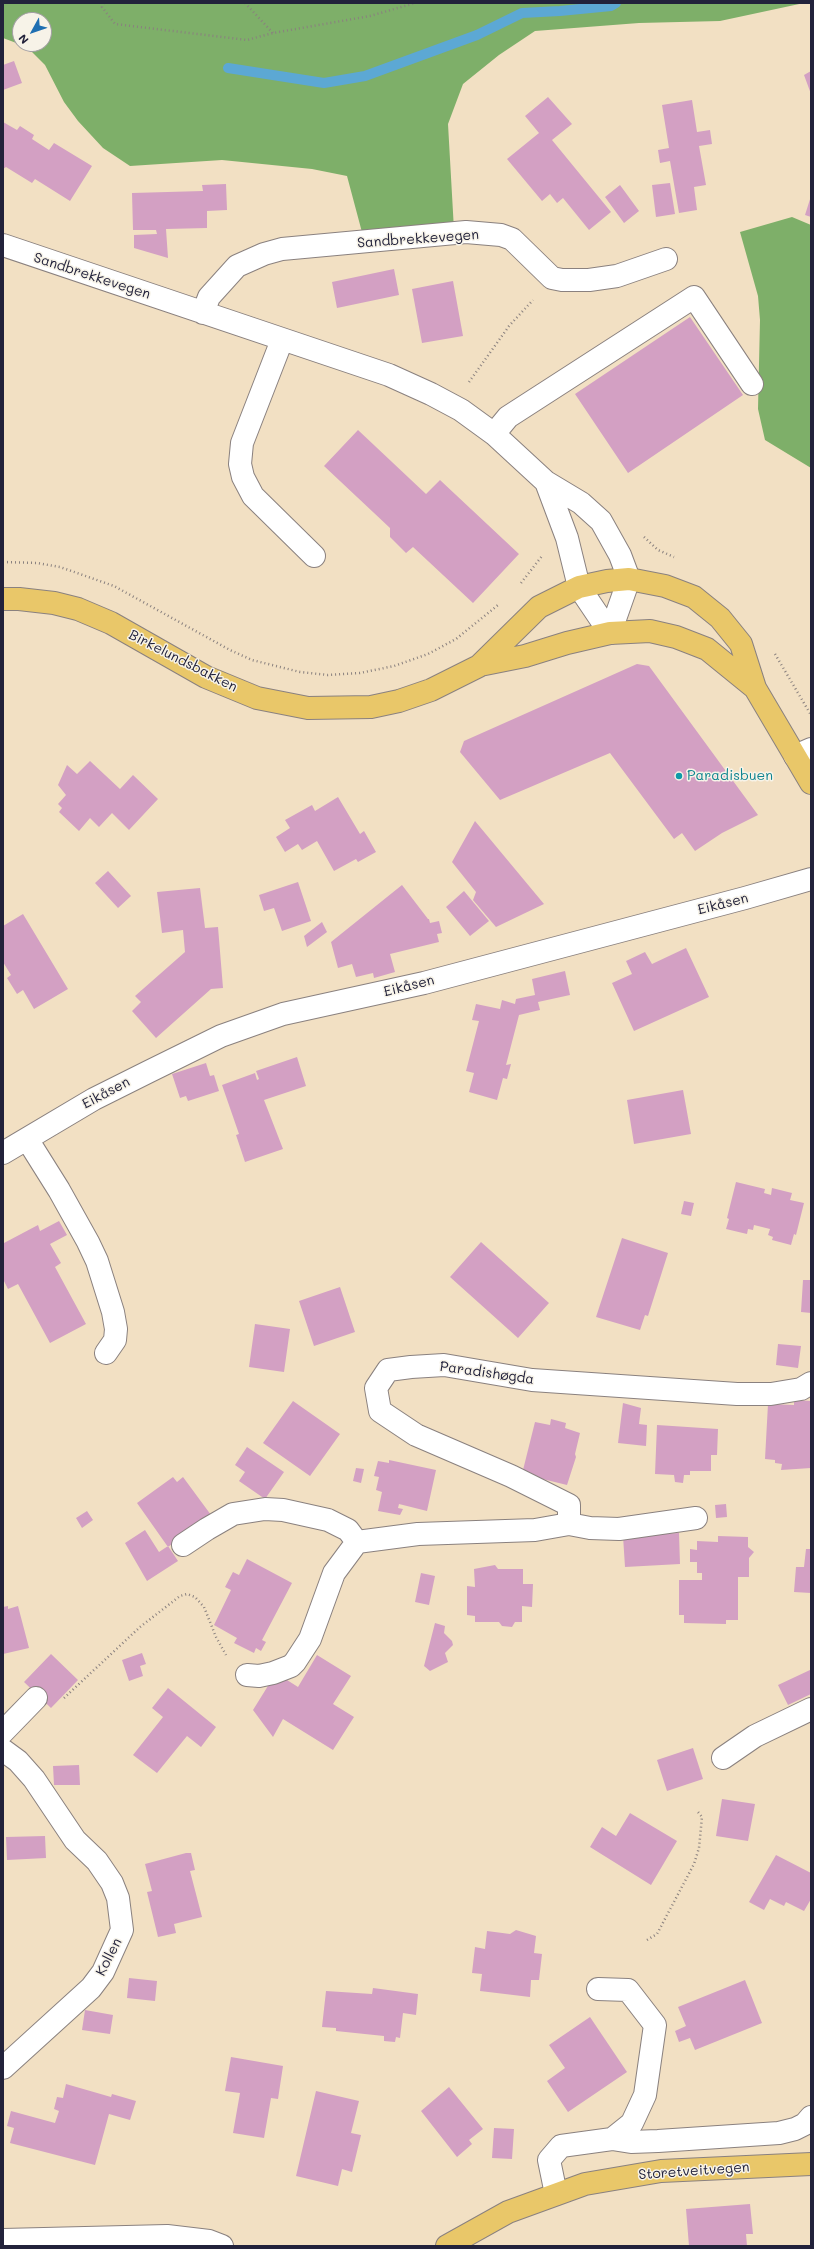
<!DOCTYPE html>
<html>
<head>
<meta charset="utf-8">
<style>
	body { margin:0 }
	#map { position:relative; width:814px; height:2249px; overflow:hidden; background:#f2e0c3; font-family:Mali,sans-serif }
	canvas { display:block }
	.frame { position:absolute; inset:0; border:4px solid #22223b; pointer-events:none }
	.north { position:absolute; left:12px; top:12px; width:40px; height:40px; box-sizing:border-box; background:#f7f3e8; border:1px solid #a29fa3; border-radius:50%; rotate:230deg; font-size:11px; font-weight:700; line-height:16px; text-align:center; color:#22223b }
	.north::after { content:''; display:block; margin:auto; width:14px; height:18px; background:#1f6fb2; clip-path:polygon(50% 0,100% 100%,50% 72%,0 100%) }
</style>
</head>
<body>
<div id="map">
<canvas width="814" height="2249"></canvas>
<div class="frame"></div>
<div class="north">N</div>
</div>
<script>
const ctx = document.querySelector('canvas').getContext('2d');
ctx.lineJoin = 'round';
function paint(path, color) { ctx.fillStyle = color; ctx.fill(path, 'evenodd'); }
const poly = rows => new Path2D(rows.map(r => 'M' + r).join(''));
function strokePath(path, color, width, dash) { ctx.strokeStyle = color; ctx.lineWidth = width; ctx.lineCap = dash ? 'butt' : 'round'; ctx.setLineDash(dash || []); ctx.stroke(path); }
function write(font, color, halo, rows, align = 'center') {
  ctx.font = font + ' Mali,sans-serif'; ctx.lineWidth = 3; ctx.setLineDash([]); ctx.textBaseline = 'middle'; ctx.strokeStyle = halo; ctx.fillStyle = color; for (const [text, x, y, turn = 0] of rows) {
    ctx.save(); ctx.translate(x, y); ctx.rotate((+turn || 0) * Math.PI / 180); ctx.textAlign = isNaN(turn) ? turn : align; if (halo) ctx.strokeText(text, 0, 0); ctx.fillText(text, 0, 0); ctx.restore();
  }
}
paint(poly([
	[3,3,804,3,720,21,639,23,535,31,499,55,463,84,448,124,454,230,363,236,347,176,312,169,222,160,130,166,103,148,78,121,64,102,45,65,27,47,3,38],
	[20,20,44,20,44,44,20,44],
	[792,217,811,225,811,468,765,440,758,409,760,320,758,296,740,232]
]), '#7eaf69');
strokePath(poly([
	[228,68,324,83,365,76,477,35,522,13,560,11,611,6,616,3]
]), '#5ca8d4', 10);
paint(poly([
	[14,61,22,83,3,90,3,65],
	[811,71,811,94,804,75],
	[548,97,572,124,552,140,611,212,589,230,563,198,557,203,550,194,542,201,507,159,539,133,525,116],
	[692,100,697,132,710,130,712,144,699,146,706,185,694,187,697,210,679,213,670,161,660,163,658,150,669,148,662,105],
	[3,122,17,130,20,126,34,135,32,139,49,150,54,143,92,166,70,201,35,179,32,183,6,167,3,169],
	[670,183,675,214,656,217,652,185],
	[226,184,227,210,207,211,207,228,166,229,168,258,134,248,134,235,157,234,156,230,133,230,132,193,203,191,202,185],
	[620,185,639,211,624,223,605,197],
	[811,196,811,217,805,215],
	[394,269,399,295,337,308,332,282],
	[453,281,463,336,422,343,412,289],
	[690,317,743,395,628,473,575,394],
	[358,430,426,494,440,480,519,554,473,603,413,547,406,553,390,537,390,528,324,466],
	[637,664,649,666,758,815,722,833,695,851,682,833,674,839,610,753,500,800,460,752,464,741],
	[90,761,120,789,133,775,158,799,129,830,112,813,99,827,90,818,79,831,59,812,62,808,58,804,66,795,58,785,67,765,77,774],
	[338,797,360,834,364,831,376,852,358,862,356,859,334,871,317,841,302,850,298,844,285,852,276,837,290,828,285,820,312,805,315,811],
	[475,821,544,904,496,927,473,900,476,892,452,862],
	[108,871,131,896,118,908,95,883],
	[298,882,311,921,282,931,274,908,264,911,259,895],
	[402,885,428,919,429,919,430,923,439,921,442,933,437,934,439,942,390,954,395,972,374,978,373,973,356,977,352,964,338,968,331,942],
	[200,888,205,928,218,927,223,988,211,989,156,1038,132,1011,141,1002,135,996,185,952,183,930,162,933,157,892],
	[464,891,489,921,470,936,446,907],
	[23,914,68,989,34,1009,23,990,17,994,7,978,11,975,3,962,3,926],
	[322,922,327,932,307,947,304,936],
	[686,948,709,997,634,1031,612,983,632,974,626,961,645,952,652,964],
	[565,971,570,995,538,1002,540,1010,519,1015,506,1065,511,1064,507,1079,503,1078,497,1100,469,1092,474,1073,466,1071,479,1021,472,1020,476,1004,500,1009,502,1000,515,1004,516,999,535,995,532,979],
	[297,1057,306,1086,264,1100,283,1149,245,1162,236,1135,239,1134,222,1085,255,1073,257,1080,259,1079,256,1071],
	[206,1063,210,1076,214,1075,219,1091,188,1101,186,1096,180,1098,172,1074],
	[683,1090,691,1134,634,1144,627,1100],
	[736,1182,765,1189,764,1193,771,1195,772,1188,792,1193,790,1200,804,1203,796,1235,794,1234,791,1245,772,1240,773,1237,768,1235,770,1229,754,1225,753,1230,748,1229,747,1234,726,1229,729,1219,727,1218],
	[684,1201,694,1203,691,1216,681,1214],
	[59,1221,67,1235,50,1244,61,1263,55,1267,86,1324,50,1343,18,1284,8,1289,3,1279,3,1241,4,1243,38,1225,40,1231],
	[622,1238,668,1253,648,1316,645,1315,640,1330,596,1317],
	[481,1242,549,1303,518,1338,450,1277],
	[803,1280,811,1280,811,1313,801,1312],
	[340,1287,355,1332,314,1346,299,1301],
	[255,1324,290,1329,284,1372,249,1367],
	[778,1344,801,1346,798,1368,776,1365],
	[794,1400,811,1401,811,1468,781,1470,782,1464,775,1463,775,1460,765,1459,768,1404,794,1405],
	[293,1401,340,1434,310,1476,263,1443],
	[623,1403,641,1408,639,1424,647,1425,646,1446,618,1443],
	[551,1419,566,1423,565,1428,580,1433,575,1454,576,1457,567,1485,522,1474,535,1422,550,1425],
	[657,1425,718,1429,717,1455,711,1455,711,1471,690,1471,690,1475,684,1475,683,1483,675,1482,674,1475,655,1474],
	[247,1447,284,1472,265,1499,239,1481,245,1472,235,1465],
	[389,1460,436,1470,427,1511,399,1504,398,1508,403,1509,400,1515,378,1511,382,1492,376,1490,379,1477,374,1476,378,1461,389,1463],
	[356,1468,364,1469,361,1483,353,1481],
	[173,1477,177,1482,183,1477,211,1515,168,1547,137,1503],
	[726,1504,727,1517,716,1518,715,1505],
	[87,1511,93,1520,82,1528,76,1518],
	[145,1530,159,1552,168,1546,178,1561,147,1581,125,1543],
	[679,1533,680,1564,625,1567,623,1536],
	[718,1536,748,1537,748,1547,754,1552,749,1558,749,1577,738,1577,738,1620,726,1620,726,1624,684,1623,684,1615,679,1615,679,1580,702,1580,702,1573,697,1573,697,1562,690,1562,690,1549,697,1550,697,1541,718,1542],
	[806,1549,811,1549,811,1593,794,1592,796,1567,804,1567],
	[247,1559,292,1583,262,1640,266,1642,261,1651,256,1648,254,1653,234,1643,237,1638,214,1625,231,1590,225,1587,233,1572,239,1575],
	[495,1565,498,1569,523,1569,523,1584,533,1584,532,1607,522,1606,522,1622,515,1622,512,1627,502,1626,499,1622,475,1622,475,1616,467,1615,467,1586,475,1587,474,1569],
	[421,1573,435,1576,429,1605,415,1602],
	[8,1606,8,1609,18,1606,29,1648,3,1654,3,1607],
	[435,1623,445,1626,444,1633,452,1641,453,1645,445,1653,448,1662,430,1671,424,1666],
	[142,1653,146,1664,140,1666,143,1676,129,1681,122,1660],
	[51,1654,78,1680,51,1708,24,1682],
	[317,1655,351,1676,333,1704,354,1717,333,1750,283,1719,273,1737,253,1710,276,1673,298,1687],
	[810,1670,811,1694,788,1705,778,1685],
	[168,1688,216,1727,201,1747,187,1736,157,1773,133,1755,163,1717,152,1708],
	[693,1748,703,1779,667,1791,657,1760],
	[79,1765,80,1785,54,1785,53,1766],
	[722,1799,755,1804,748,1841,716,1836],
	[630,1813,677,1841,651,1885,590,1847,602,1827,616,1836],
	[45,1836,46,1858,7,1860,6,1837],
	[186,1853,191,1853,195,1870,190,1871,202,1917,174,1924,176,1933,158,1937,147,1892,152,1891,145,1864],
	[776,1855,811,1873,811,1899,804,1911,786,1902,784,1906,770,1899,764,1910,749,1902],
	[516,1930,536,1936,534,1953,542,1954,539,1980,531,1980,530,1997,480,1991,482,1974,472,1973,475,1947,485,1949,487,1931,510,1934],
	[129,1978,157,1981,155,2001,127,1998],
	[745,1980,762,2023,695,2050,690,2038,679,2042,675,2031,686,2026,678,2007],
	[373,1988,418,1994,416,2015,403,2013,400,2038,396,2037,395,2042,384,2041,384,2036,336,2031,336,2028,322,2027,326,1991,372,1994],
	[85,2010,113,2015,110,2034,82,2030],
	[590,2017,627,2072,568,2112,547,2081,565,2068,549,2045],
	[231,2057,283,2066,278,2099,271,2098,264,2138,233,2133,240,2093,225,2091],
	[66,2084,111,2097,112,2094,136,2101,130,2120,109,2114,95,2165,10,2143,14,2128,7,2126,11,2111,55,2123,59,2111,54,2109,57,2097,63,2098],
	[449,2087,483,2129,469,2140,472,2144,457,2157,421,2111],
	[316,2091,359,2101,351,2133,361,2135,352,2172,342,2169,338,2186,296,2176],
	[494,2128,514,2129,512,2159,492,2158],
	[750,2204,753,2234,746,2234,747,2246,689,2246,686,2209]
]), '#d3a0c3');
const minor = poly([
	[3,245,389,375,431,394,461,410,494,434,546,482,581,503,601,521,620,555,629,579,610,633],
	[203,313,209,297,237,266,264,254,282,249,466,232,501,235,512,239,552,278,562,280,589,280,617,276,666,259],
	[282,340,242,443,240,464,243,477,253,496,314,556],
	[494,434,508,417,694,297,752,384],
	[546,482,567,538,579,587,610,633],
	[795,756,811,749],
	[27,1139,59,1190,88,1242,97,1261,113,1312,116,1329,115,1340,106,1353],
	[3,1153,94,1099,148,1072,221,1036,283,1014,424,983,745,898,811,879],
	[569,1524,569,1505,511,1476,416,1435,380,1411,376,1388,388,1370,411,1367,444,1365,532,1380,737,1394,771,1394,801,1389,811,1383],
	[183,1545,207,1529,233,1514,265,1509,283,1510,328,1520,348,1530,357,1542],
	[247,1675,259,1676,273,1673,291,1666,295,1662,310,1639,334,1573,357,1542,418,1534,535,1530,569,1524,590,1528,619,1529,696,1518],
	[3,1732,36,1698],
	[3,1750,18,1761,34,1779,75,1840,97,1861,112,1883,118,1898,122,1930,103,1972,91,1988,3,2068],
	[723,1758,755,1736,811,1709],
	[612,2139,631,2142,658,2141,779,2133,795,2129,805,2124,811,2117],
	[556,2194,549,2160,561,2146,612,2139,632,2123,645,2095,655,2025,628,1990,598,1989],
	[3,2240,167,2236,209,2241,222,2246]
]);
const major = poly([
	[3,599,19,599,54,603,78,609,111,623,206,677,257,698,308,708,371,707,399,701,431,690,479,666,539,607,579,587,607,581,629,579,665,586,694,597,720,618,741,644,755,688,811,783],
	[480,665,525,656,567,643,610,633,650,631,676,637,707,649,755,688],
	[447,2246,508,2212,585,2184,661,2171,811,2164]
]);
strokePath(minor, '#8a817f', 24);
strokePath(major, '#8a817f', 24);
strokePath(poly([
	[104,3,102,7,115,24,247,40,273,33,370,16,415,3],
	[245,3,273,33],
	[469,382,509,326,533,300],
	[644,537,658,550,674,557],
	[3,562,37,563,60,567,114,586,230,650,252,660,300,672,328,675,360,673,394,666,428,654,456,639,498,605],
	[521,583,542,556],
	[775,654,811,715],
	[64,1698,140,1627,180,1596,187,1594,195,1597,204,1607,216,1637,226,1655],
	[647,1940,657,1934,694,1864,699,1848,702,1817,698,1812]
]), '#8a817f', 2.5, [1, 3]);
strokePath(minor, '#fff', 22);
strokePath(major, '#e9c769', 22);
for (const [x, y, r, color] of [
	[679,776,4,"#0f9aa8"]
]) { const dot = new Path2D(); dot.arc(x, y, r, 0, 2 * Math.PI); ctx.fillStyle = color; ctx.fill(dot); strokePath(dot, '#f7f3e8', 1.5); }
write('14px', '#22223b', '#f7f3e8', [
	["Sandbrekkevegen",418,239,-4],
	["Sandbrekkevegen",92,276,18],
	["Birkelundsbakken",183,661,27],
	["Eikåsen",723,904,-14],
	["Eikåsen",409,986,-14],
	["Eikåsen",106,1093,-28],
	["Paradishøgda",487,1373,8],
	["Kollen",109,1957,-63],
	["Storetveitvegen",694,2171,-4]
]);
write('14px', '#0d838f', '#f7f3e8', [
	["Paradisbuen",687,776]
], 'left');
</script>
</body>
</html>
